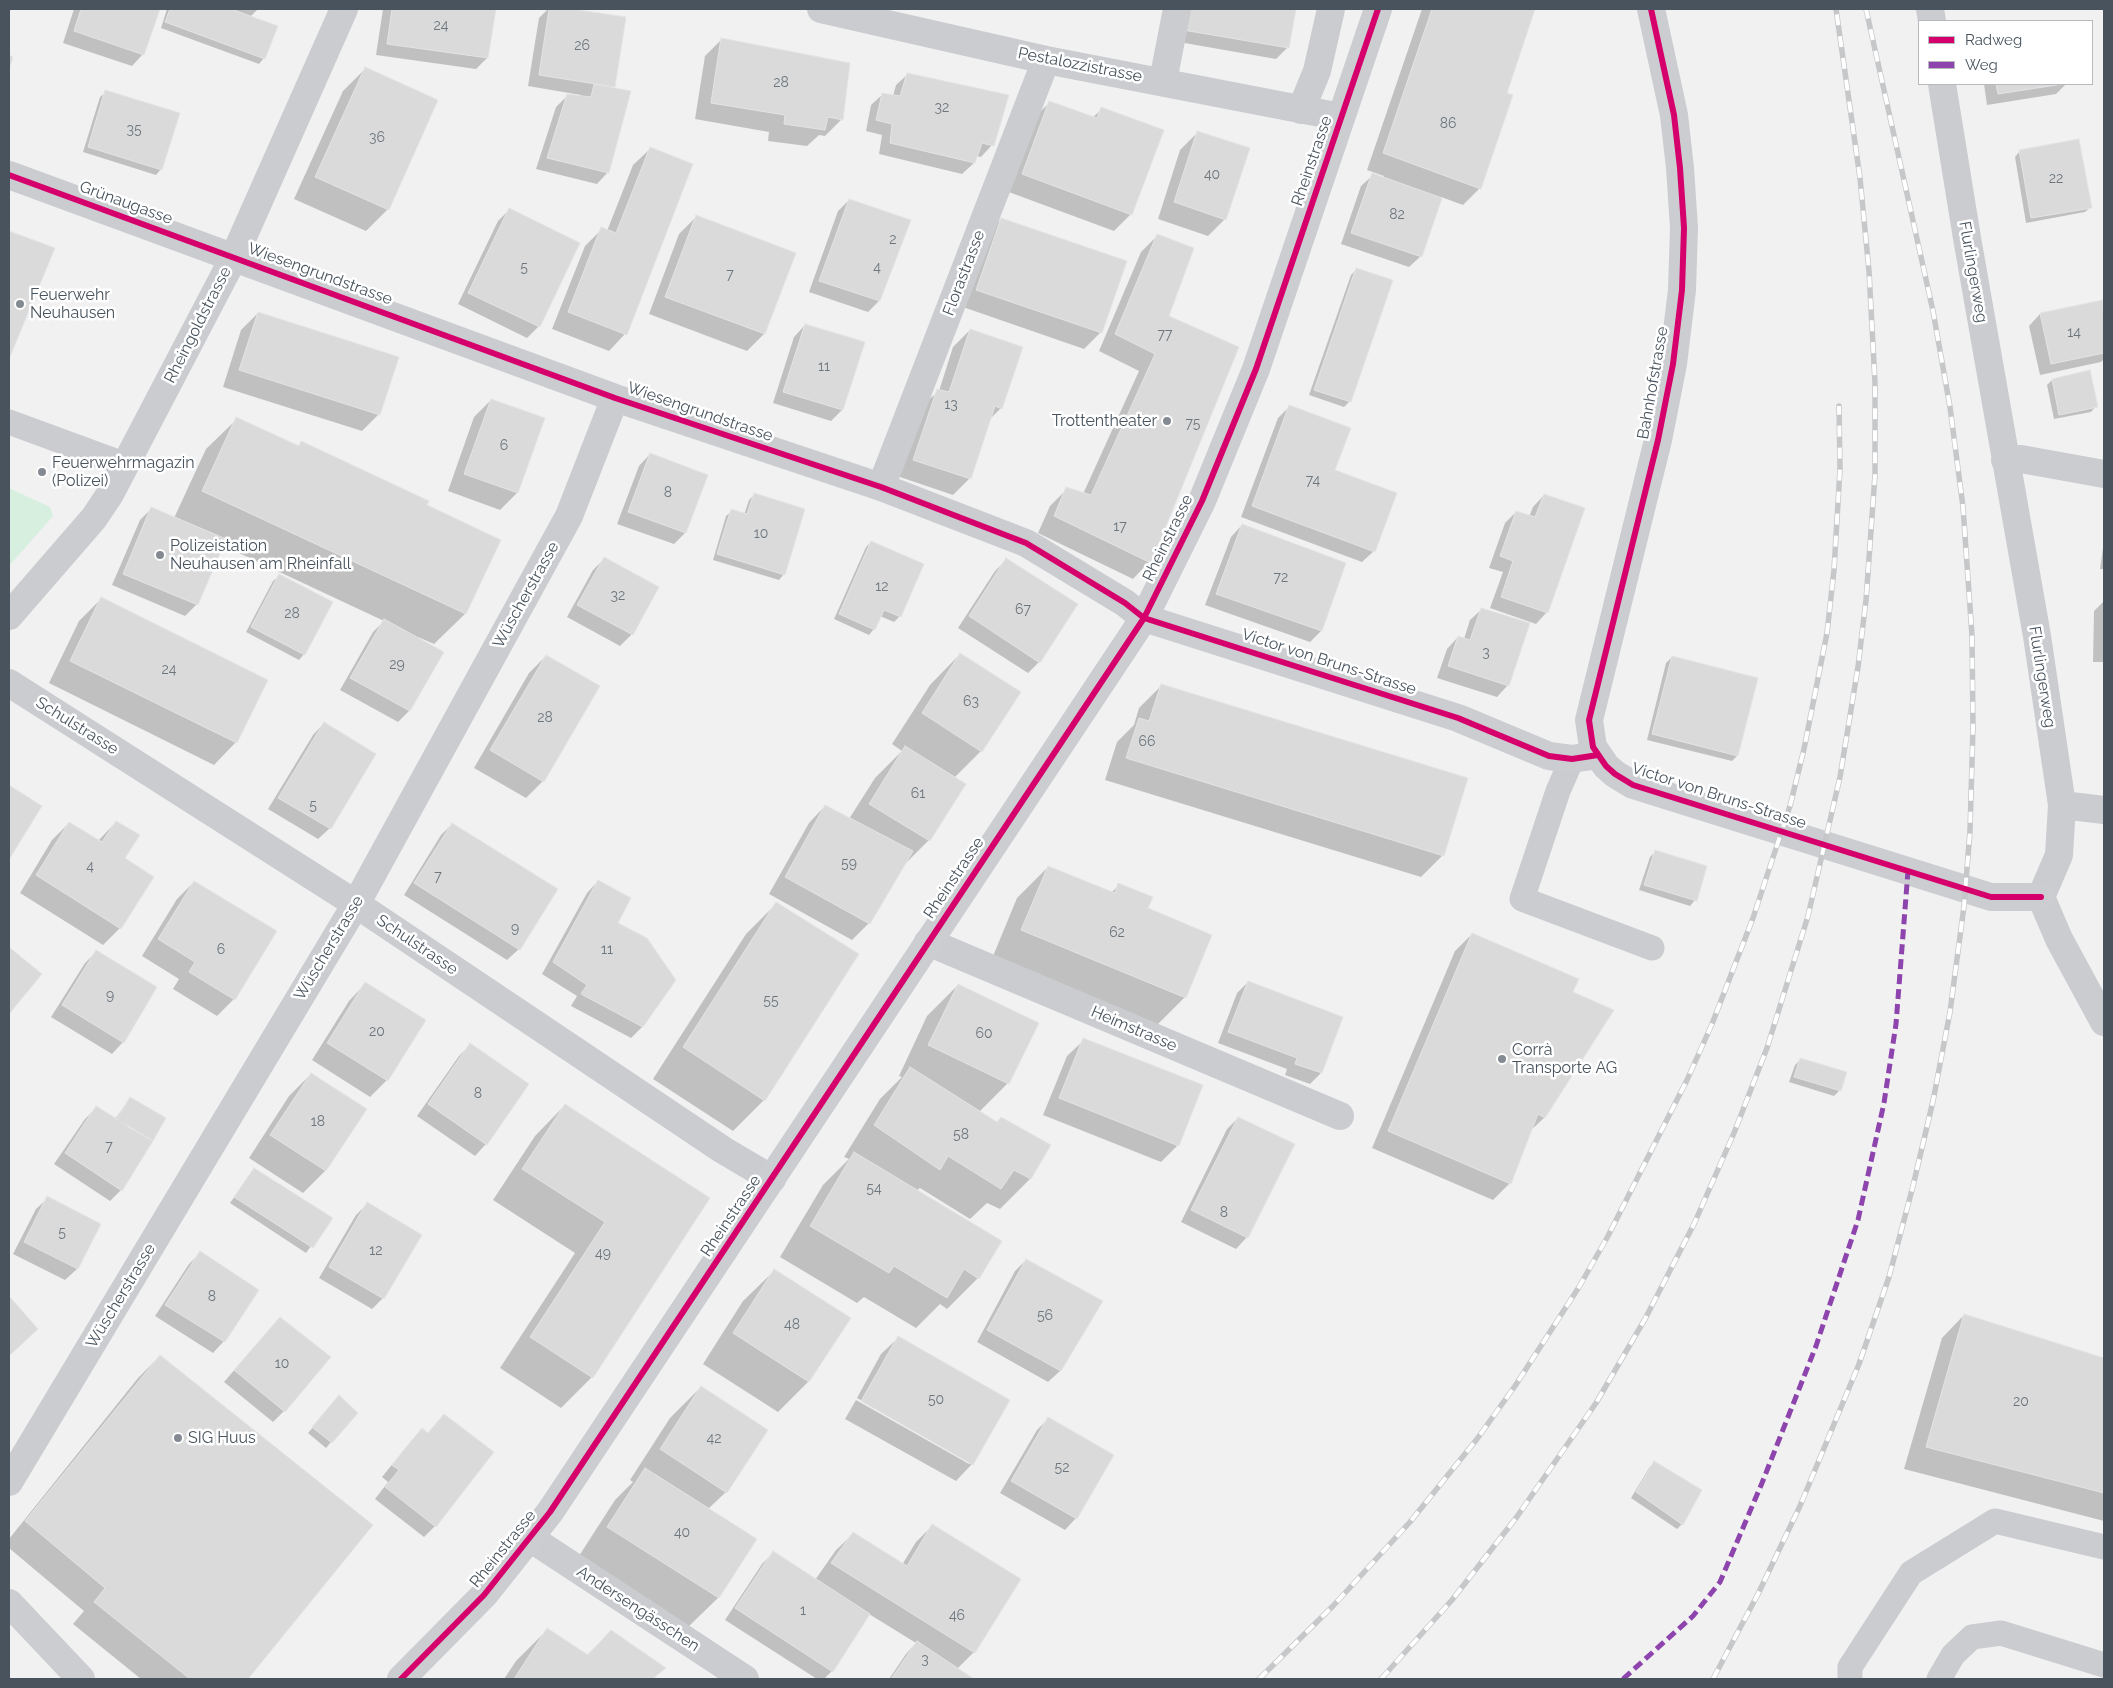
<!DOCTYPE html>
<html>
<head>
<meta charset="utf-8">
<style>
	body { margin:0 }
	#map { position:relative; width:2113px; height:1688px; overflow:hidden; background:#f1f1f1; font-family:Raleway,sans-serif }
	canvas { display:block }
	.frame { position:absolute; inset:0; border:10px solid #48535d; pointer-events:none }
	.legend { position:absolute; left:1918px; top:20px; width:175px; height:65px; box-sizing:border-box; background:#fff; border:1px solid #b6babe; margin:0; padding:6px 9px; list-style:none; font-size:15px; color:#48535d }
	.legend li { display:flex; align-items:center; gap:10px; height:25px }
	.legend b { width:25px; border:1px solid #b6babe }
</style>
</head>
<body>
<div id="map">
<canvas width="2113" height="1688"></canvas>
<div class="frame"></div>
<ul class="legend">
<li><b style="height:6px;background:#d6006c"></b>Radweg</li>
<li><b style="height:6px;background:#8e44ad"></b>Weg</li>
</ul>
</div>
<script>
const ctx = document.querySelector('canvas').getContext('2d');
ctx.lineJoin = 'round';
function paint(path, color) { ctx.fillStyle = color; ctx.fill(path, 'evenodd'); }
const poly = rows => new Path2D(rows.map(r => 'M' + r).join(''));
function strokePath(path, color, width, dash) { ctx.strokeStyle = color; ctx.lineWidth = width; ctx.lineCap = dash ? 'butt' : 'round'; ctx.setLineDash(dash || []); ctx.stroke(path); }
function write(font, color, halo, rows, align = 'center') {
  ctx.font = font + ' Raleway,sans-serif'; ctx.lineWidth = 5; ctx.setLineDash([]); ctx.textBaseline = 'middle'; ctx.strokeStyle = halo; ctx.fillStyle = color; for (const [text, x, y, turn = 0] of rows) {
    ctx.save(); ctx.translate(x, y); ctx.rotate((+turn || 0) * Math.PI / 180); ctx.textAlign = isNaN(turn) ? turn : align; if (halo) ctx.strokeText(text, 0, 0); ctx.fillText(text, 0, 0); ctx.restore();
  }
}
paint(poly([
	[9,488,50,507,53,516,9,566]
]), '#d6efdf');
paint(poly([
	[74,9,159,9,143,54,132,66,63,43],
	[167,9,258,9,250,17,264,58,259,64,161,28],
	[383,9,495,9,487,58,476,69,376,55],
	[548,9,565,9,624,18,613,89,608,172,597,184,536,169,556,107,568,95,580,97,581,95,528,86,539,18],
	[1179,9,1295,9,1287,48,1276,59,1173,41],
	[1422,9,1534,9,1505,94,1480,188,1463,205,1441,197,1421,256,1409,267,1341,244,1361,186,1373,175,1383,178,1384,176,1367,170],
	[722,39,842,119,825,136,819,135,807,146,768,141,769,132,695,119,705,56],
	[365,69,388,209,366,231,294,199,343,91],
	[908,74,992,145,981,157,976,156,974,163,962,174,879,154,882,135,866,131,871,105,883,94,893,96,896,85],
	[1984,84,2066,84,2056,94,1987,105],
	[106,92,161,169,156,175,83,152,100,97],
	[1050,102,1092,118,1102,109,1131,214,1114,231,1006,191,1033,119],
	[1197,133,1225,219,1208,236,1158,219,1180,150],
	[650,149,625,334,609,351,552,329,585,246,602,229,607,231,633,165],
	[2020,151,2091,207,2085,212,2026,223,2015,157],
	[849,200,879,301,868,312,809,292,838,211],
	[509,210,539,326,527,338,458,304,498,221],
	[696,217,794,254,764,334,747,351,649,314,679,234],
	[1001,219,1101,332,1084,349,960,306,984,236],
	[9,232,54,249,9,356],
	[1158,235,1167,316,1149,562,1133,579,1038,533,1050,506,1067,489,1083,494,1139,371,1099,351,1141,252],
	[1357,269,1391,281,1349,402,1344,407,1309,395,1351,275],
	[2102,301,2104,312,2104,359,2101,362,2040,375,2029,326,2040,314],
	[258,313,379,414,362,431,223,387,241,330],
	[805,325,842,410,831,421,773,403,794,337],
	[970,330,1001,408,990,419,970,478,953,495,897,476,920,407,939,391,953,347],
	[2052,380,2096,406,2091,412,2054,419,2047,385],
	[491,400,517,493,500,510,448,491,474,417],
	[1289,407,1334,470,1374,551,1362,562,1241,517,1278,418],
	[237,419,297,447,301,443,426,506,500,540,465,614,434,644,418,637,417,639,442,652,409,711,398,722,340,690,373,632,384,621,222,545,197,604,185,616,112,585,140,520,151,509,174,518,206,449],
	[650,454,707,475,685,533,674,544,617,524,639,466],
	[754,495,784,574,779,580,713,560,726,516,732,511,744,515,749,500],
	[1544,495,1547,612,1536,624,1490,608,1503,572,1489,568,1505,523,1516,512,1529,517,1533,507],
	[1242,525,1321,631,1310,642,1205,605,1231,537],
	[2104,541,2104,569,2100,569],
	[871,542,922,565,899,617,894,622,880,616,874,629,869,635,834,619,866,547],
	[604,559,632,634,620,646,567,617,593,570],
	[1007,559,1039,662,1028,673,958,628,995,571],
	[279,576,304,654,299,660,246,632,273,581],
	[101,599,267,680,236,742,214,765,49,683,79,621],
	[2104,601,2104,662,2093,662,2094,611],
	[1482,609,1508,685,1497,697,1437,678,1447,649,1458,637,1464,639,1470,620],
	[960,654,981,751,954,778,964,784,929,840,902,867,869,923,852,940,769,894,809,823,825,806,849,819,875,778,902,751,892,744,930,685],
	[546,656,543,781,526,798,474,768,529,673],
	[1672,657,1737,756,1732,761,1647,740,1666,663],
	[1161,686,1443,855,1421,877,1105,780,1117,742,1134,725,1139,708],
	[324,723,330,828,318,839,268,809,313,735],
	[9,787,40,806,9,857],
	[116,822,120,928,103,945,20,893,52,840,69,823,98,841],
	[452,824,519,949,507,960,404,895,441,835],
	[1655,852,1695,900,1690,906,1639,890,1650,857],
	[1048,867,1111,893,1119,885,1147,909,1185,997,1154,1028,991,961,1017,898],
	[598,881,617,923,642,1027,631,1038,571,1006,577,996,542,974,587,893],
	[194,882,234,999,217,1016,173,989,179,979,142,956,177,899],
	[777,903,764,1100,733,1131,653,1079,746,934],
	[1472,934,1571,993,1612,1010,1544,1118,1529,1132,1510,1183,1493,1200,1372,1148,1455,951],
	[9,949,40,974,9,1012],
	[96,952,156,988,123,1042,112,1054,51,1017,85,963],
	[1248,982,1321,1073,1310,1084,1285,1075,1287,1069,1218,1043,1237,993],
	[365,984,424,1021,387,1080,370,1097,312,1060,349,1001],
	[958,985,1008,1083,979,1112,996,1123,1049,1146,1030,1179,1000,1209,987,1203,970,1219,920,1188,916,1191,978,1278,947,1309,940,1304,916,1328,864,1297,857,1303,780,1257,823,1185,849,1159,844,1157,880,1099,902,1077,899,1076,927,1016],
	[1084,1040,1178,1145,1161,1162,1043,1115,1067,1056],
	[470,1045,527,1085,486,1144,475,1156,417,1116,459,1056],
	[1800,1060,1840,1090,1834,1096,1789,1082,1795,1065],
	[311,1074,365,1109,325,1171,303,1193,249,1158,289,1096],
	[130,1099,121,1190,110,1201,54,1164,85,1119,96,1108,115,1119],
	[565,1105,708,1199,592,1377,561,1408,500,1368,575,1253,493,1200,535,1136],
	[1238,1118,1247,1237,1236,1249,1181,1222,1227,1129],
	[254,1169,331,1218,306,1253,230,1203],
	[48,1198,99,1224,77,1269,65,1280,13,1254,36,1209],
	[367,1204,383,1298,372,1309,319,1278,356,1215],
	[200,1253,257,1290,224,1341,213,1353,155,1316,189,1264],
	[1026,1260,1101,1302,1060,1371,1048,1382,977,1342,1015,1271],
	[774,1271,849,1318,808,1382,778,1412,703,1364,743,1301],
	[9,1298,36,1329,9,1355],
	[1964,1315,2104,1359,2104,1521,1904,1469,1942,1338],
	[269,1330,284,1411,273,1422,224,1382],
	[898,1338,972,1464,956,1481,845,1419,856,1400,969,1464,969,1461,857,1398,881,1354],
	[160,1356,372,1526,247,1679,141,1679,73,1624,84,1611,9,1548,9,1539,138,1378],
	[701,1387,726,1492,708,1509,755,1540,718,1598,687,1628,577,1559,615,1500,633,1482,630,1480,670,1418],
	[334,1402,331,1442,326,1448,308,1433],
	[444,1415,435,1526,424,1537,375,1499,388,1482,382,1477,411,1441,422,1429,427,1434],
	[1048,1419,1076,1518,1065,1530,1000,1493,1037,1430],
	[1654,1462,1682,1524,1677,1529,1631,1498,1649,1468],
	[933,1525,974,1652,957,1669,972,1679,889,1679,906,1654,916,1643,869,1614,832,1671,824,1679,817,1679,725,1620,762,1564,773,1553,815,1580,836,1550,853,1534,902,1565,916,1542],
	[547,1630,587,1655,611,1632,664,1668,653,1679,504,1679,516,1661]
]), '#0003');
const building = poly([
	[81,9,160,9,144,55,74,31,81,9],
	[170,9,231,9,278,26,265,59,165,22,170,9],
	[392,9,496,9,488,58,387,44,392,9],
	[549,9,572,9,626,17,615,87,539,75,549,9],
	[1187,9,1296,9,1289,48,1183,30,1187,9],
	[1432,9,1535,9,1507,93,1513,95,1481,189,1383,153,1432,9],
	[721,38,850,63,843,120,828,117,825,130,784,124,785,115,711,103,721,38],
	[9,55,13,57,9,69,9,55],
	[365,67,438,100,389,210,315,177,365,67],
	[907,73,1009,95,994,146,982,143,975,163,890,143,892,124,876,120,882,93,900,96,907,73],
	[594,84,631,91,609,173,547,158,567,94,591,97,594,84],
	[1996,84,2063,84,1998,94,1996,84],
	[105,90,180,113,162,170,88,147,105,90],
	[1049,101,1097,118,1101,107,1164,130,1132,215,1022,174,1049,101],
	[1197,131,1250,148,1226,220,1174,202,1197,131],
	[2079,139,2092,208,2031,218,2019,150,2079,139],
	[650,147,693,164,627,335,568,312,601,227,616,233,650,147],
	[1372,173,1442,198,1422,257,1351,233,1372,173],
	[849,199,911,220,880,301,819,281,849,199],
	[509,208,580,243,540,327,468,293,509,208],
	[696,215,796,253,765,334,665,297,696,215],
	[1001,218,1127,261,1102,333,976,290,1001,218],
	[9,231,55,248,9,359,9,231],
	[1157,234,1194,248,1169,316,1239,347,1151,563,1054,516,1066,487,1091,495,1155,354,1115,334,1157,234],
	[1356,268,1393,280,1351,402,1314,390,1356,268],
	[2103,300,2104,353,2051,364,2040,313,2103,300],
	[258,312,399,357,380,415,239,370,258,312],
	[805,324,865,342,843,410,783,392,805,324],
	[970,329,1023,347,1002,409,995,406,971,479,913,460,937,389,949,392,970,329],
	[2090,370,2098,407,2059,415,2052,379,2090,370],
	[491,399,545,418,518,493,464,474,491,399],
	[1289,405,1351,428,1335,470,1397,493,1375,552,1252,506,1289,405],
	[236,417,299,446,301,441,429,501,427,505,501,540,466,614,202,491,236,417],
	[650,453,708,475,686,533,628,512,650,453],
	[754,493,805,509,785,575,717,554,731,509,747,514,754,493],
	[1544,494,1585,508,1548,613,1501,597,1513,561,1500,556,1516,511,1535,517,1544,494],
	[151,507,226,539,198,605,123,574,151,507],
	[1242,524,1346,563,1322,631,1216,594,1242,524],
	[871,541,924,564,901,617,884,610,875,630,839,614,871,541],
	[604,557,659,587,633,635,577,605,604,557],
	[1006,558,1078,604,1040,663,969,616,1006,558],
	[279,574,333,602,305,655,251,627,279,574],
	[101,597,268,680,237,743,70,661,101,597],
	[1481,608,1530,623,1509,686,1448,666,1458,636,1470,640,1481,608],
	[384,619,444,652,410,711,350,678,384,619],
	[960,653,1021,692,982,752,922,713,960,653],
	[546,655,600,686,544,782,490,750,546,655],
	[1672,656,1758,678,1738,756,1652,734,1672,656],
	[1161,684,1468,778,1444,856,1126,758,1139,718,1149,721,1161,684],
	[324,722,376,754,331,829,278,798,324,722],
	[905,746,966,784,930,841,869,804,905,746],
	[9,785,42,806,10,858,9,857,9,785],
	[825,805,913,851,870,924,785,877,825,805],
	[116,821,140,835,125,858,154,877,121,929,36,875,69,822,102,842,116,821],
	[452,823,558,889,520,950,414,883,452,823],
	[1655,850,1707,866,1697,901,1644,885,1655,850],
	[1048,866,1115,893,1118,883,1153,897,1148,908,1212,935,1186,998,1021,930,1048,866],
	[598,880,631,898,618,923,647,938,676,980,643,1027,581,994,587,985,553,962,598,880],
	[194,881,277,931,235,1000,189,972,195,962,158,939,194,881],
	[776,902,859,954,765,1101,683,1047,776,902],
	[1472,933,1579,979,1573,992,1614,1010,1545,1118,1538,1114,1511,1184,1388,1131,1472,933],
	[9,947,42,974,9,1014,9,947],
	[96,950,157,987,124,1043,62,1005,96,950],
	[1248,981,1343,1017,1322,1073,1295,1064,1297,1058,1228,1032,1248,981],
	[365,982,426,1020,388,1081,327,1043,365,982],
	[958,984,1039,1023,1009,1084,928,1045,958,984],
	[1083,1038,1203,1085,1179,1146,1059,1098,1083,1038],
	[470,1043,529,1084,487,1145,428,1104,470,1043],
	[1800,1058,1847,1072,1841,1091,1794,1077,1800,1058],
	[910,1067,997,1122,1001,1117,1051,1145,1031,1179,1014,1170,1001,1189,948,1156,940,1170,874,1125,910,1067],
	[311,1073,367,1109,326,1171,270,1135,311,1073],
	[130,1097,166,1118,153,1141,116,1120,130,1097],
	[565,1104,710,1198,593,1378,530,1337,605,1222,522,1169,565,1104],
	[96,1106,153,1141,122,1191,65,1153,96,1106],
	[1238,1117,1295,1144,1248,1238,1191,1210,1238,1117],
	[854,1152,1002,1241,979,1279,964,1269,947,1298,894,1266,889,1273,810,1226,854,1152],
	[254,1168,333,1218,313,1248,234,1197,254,1168],
	[47,1196,101,1224,78,1269,24,1242,47,1196],
	[367,1202,422,1235,384,1299,329,1267,367,1202],
	[200,1251,259,1290,225,1342,165,1305,200,1251],
	[1026,1259,1103,1301,1061,1371,987,1330,1026,1259],
	[774,1269,851,1318,809,1382,733,1333,774,1269],
	[9,1296,38,1329,9,1356,9,1296],
	[1964,1314,2104,1358,2104,1493,1926,1447,1964,1314],
	[280,1317,331,1357,285,1412,234,1370,280,1317],
	[898,1336,1010,1400,973,1465,861,1401,898,1336],
	[160,1355,373,1525,248,1679,190,1679,94,1602,105,1588,25,1521,160,1355],
	[701,1386,768,1430,727,1493,660,1449,701,1386],
	[339,1395,358,1413,332,1443,312,1427,339,1395],
	[444,1414,494,1452,436,1527,385,1487,399,1470,392,1465,422,1428,428,1433,444,1414],
	[1048,1417,1114,1455,1077,1519,1011,1481,1048,1417],
	[1654,1461,1702,1490,1683,1525,1636,1492,1654,1461],
	[645,1468,757,1539,719,1598,607,1527,645,1468],
	[932,1524,1021,1579,975,1653,831,1563,853,1532,907,1566,932,1524],
	[773,1551,870,1614,833,1672,735,1608,773,1551],
	[547,1628,588,1655,611,1630,666,1668,652,1679,514,1679,547,1628],
	[917,1641,974,1679,891,1679,917,1641]
]);
paint(building, '#dadadb');
strokePath(building, '#e2e3e4', 1);
strokePath(poly([
	[9,422,126,465],
	[1572,759,1558,791,1522,899,1652,948],
	[1850,1679,1850,1667,1911,1573,1995,1521,2104,1547],
	[1939,1679,1953,1655,1972,1637,2001,1633,2104,1665]
]), '#cacccf', 25);
strokePath(poly([
	[821,9,1046,60,1341,117],
	[1930,9,1932,21],
	[1163,81,1177,9],
	[1942,84,1967,238,2037,636,2062,805,2059,855,2041,897,2059,939,2104,1022],
	[1301,110,1317,71,1331,9],
	[9,175,615,398,881,487,1026,543,1125,603,1144,618],
	[2005,460,2021,459,2104,474],
	[881,487,1046,60],
	[9,616,94,518,110,494,234,257,344,9],
	[9,683,356,904,723,1150,772,1179],
	[2062,805,2104,810],
	[928,942,1340,1116],
	[9,1482,356,904,569,516,615,398],
	[530,1538,745,1679]
]), '#cacccf', 28);
strokePath(poly([
	[1651,9,1674,115,1680,168,1684,228,1682,290,1673,364,1658,440,1589,720,1593,747,1606,766,1615,774,1633,785,1991,897,2041,897],
	[1144,618,1458,718,1549,756,1572,759,1598,755],
	[9,1603,81,1679],
	[401,1679,484,1595,550,1512,1144,618,1202,501,1256,369,1378,9]
]), '#cbcdd0', 28);
const rail = poly([
	[1259,1679,1333,1606,1410,1522,1477,1439,1515,1386,1579,1287,1608,1236,1687,1080,1712,1024,1753,918,1790,806,1804,749,1827,633,1834,570,1840,469,1839,406],
	[1381,1679,1452,1600,1516,1518,1596,1403,1645,1319,1694,1224,1734,1133,1767,1048,1808,916,1840,777,1858,667,1866,600,1875,475,1875,383,1869,271,1860,178,1836,9],
	[1713,1679,1758,1594,1800,1506,1859,1364,1889,1277,1913,1186,1933,1101,1950,1012,1964,906,1970,831,1973,727,1972,636,1963,507,1950,407,1933,311,1866,9]
]);
strokePath(rail, '#c5c7c9', 5.5);
strokePath(rail, '#fff', 4, [11]);
strokePath(poly([
	[1623,1679,1693,1616,1720,1582,1762,1483,1816,1346,1858,1220,1884,1103,1896,1024,1908,871]
]), '#8e44ad', 5, [10, 5]);
strokePath(poly([
	[1651,9,1674,115,1680,168,1684,228,1682,290,1673,364,1658,440,1589,720,1593,747,1606,766,1615,774,1633,785,1991,897,2041,897],
	[9,175,615,398,881,487,1026,543,1125,603,1144,618,1458,718,1549,756,1572,759,1598,755],
	[401,1679,484,1595,550,1512,1144,618,1202,501,1256,369,1378,9]
]), '#d6006c', 6);
for (const [x, y, r, color] of [
	[20,304,5,"#838a91"],
	[1167,421,5,"#838a91"],
	[42,472,5,"#838a91"],
	[160,555,5,"#838a91"],
	[1502,1059,5,"#838a91"],
	[178,1438,5,"#838a91"]
]) { const dot = new Path2D(); dot.arc(x, y, r, 0, 2 * Math.PI); ctx.fillStyle = color; ctx.fill(dot); strokePath(dot, '#fff', 2); }
write('14px', '#6d767d', null, [
	["24",441,26],
	["26",582,46],
	["28",781,83],
	["32",942,108],
	["86",1448,124],
	["35",134,130],
	["36",377,138],
	["40",1212,175],
	["22",2056,179],
	["82",1397,215],
	["2",893,240],
	["5",524,268],
	["4",877,268],
	["7",730,275],
	["14",2074,333],
	["77",1165,335],
	["11",824,367],
	["13",951,405],
	["75",1193,424],
	["6",504,446],
	["74",1313,481],
	["8",668,493],
	["17",1120,527],
	["10",761,534],
	["72",1281,578],
	["12",882,587],
	["32",618,596],
	["67",1023,610],
	["28",292,614],
	["3",1486,653],
	["29",397,665],
	["24",169,670],
	["63",971,702],
	["28",545,718],
	["66",1147,742],
	["61",918,794],
	["5",313,806],
	["59",849,864],
	["4",90,867],
	["7",438,877],
	["9",515,929],
	["62",1117,933],
	["6",221,950],
	["11",607,950],
	["9",110,996],
	["55",771,1001],
	["20",377,1032],
	["60",984,1034],
	["8",478,1094],
	["18",318,1122],
	["58",961,1135],
	["7",109,1147],
	["54",874,1189],
	["8",1224,1213],
	["5",62,1233],
	["12",376,1251],
	["49",603,1254],
	["8",212,1297],
	["56",1045,1316],
	["48",792,1325],
	["10",282,1364],
	["50",936,1400],
	["20",2021,1402],
	["42",714,1439],
	["52",1062,1468],
	["40",682,1533],
	["1",803,1611],
	["46",957,1616],
	["3",925,1660]
]);
write('16px', '#48535d', '#fff', [
	["Pestalozzistrasse",1080,65,11],
	["Rheinstrasse",1312,161,-71],
	["Grünaugasse",126,203,20],
	["Flurlingerweg",1973,272,80],
	["Florastrasse",964,273,-69],
	["Wiesengrundstrasse",320,274,20],
	["Rheingoldstrasse",198,325,-63],
	["Bahnhofstrasse",1653,383,-80],
	["Wiesengrundstrasse",700,412,19],
	["Rheinstrasse",1168,538,-64],
	["Wüscherstrasse",526,595,-61],
	["Victor von Bruns-Strasse",1329,662,18],
	["Flurlingerweg",2042,677,81],
	["Schulstrasse",77,726,32],
	["Victor von Bruns-Strasse",1719,796,18],
	["Rheinstrasse",954,878,-56],
	["Schulstrasse",417,945,34],
	["Wüscherstrasse",329,948,-59],
	["Heimstrasse",1134,1029,23],
	["Rheinstrasse",731,1216,-56],
	["Wüscherstrasse",121,1296,-59],
	["Rheinstrasse",503,1549,-51],
	["Andersengässchen",638,1609,33]
]);
write('16px', '#48535d', '#fff', [
	["Feuerwehr",30,295],
	["Neuhausen",30,313],
	["Trottentheater",1157,421,"right"],
	["Feuerwehrmagazin",52,463],
	["(Polizei)",52,481],
	["Polizeistation",170,546],
	["Neuhausen am Rheinfall",170,564],
	["Corrà",1512,1050],
	["Transporte AG",1512,1068],
	["SIG Huus",188,1438]
], 'left');
</script>
</body>
</html>
